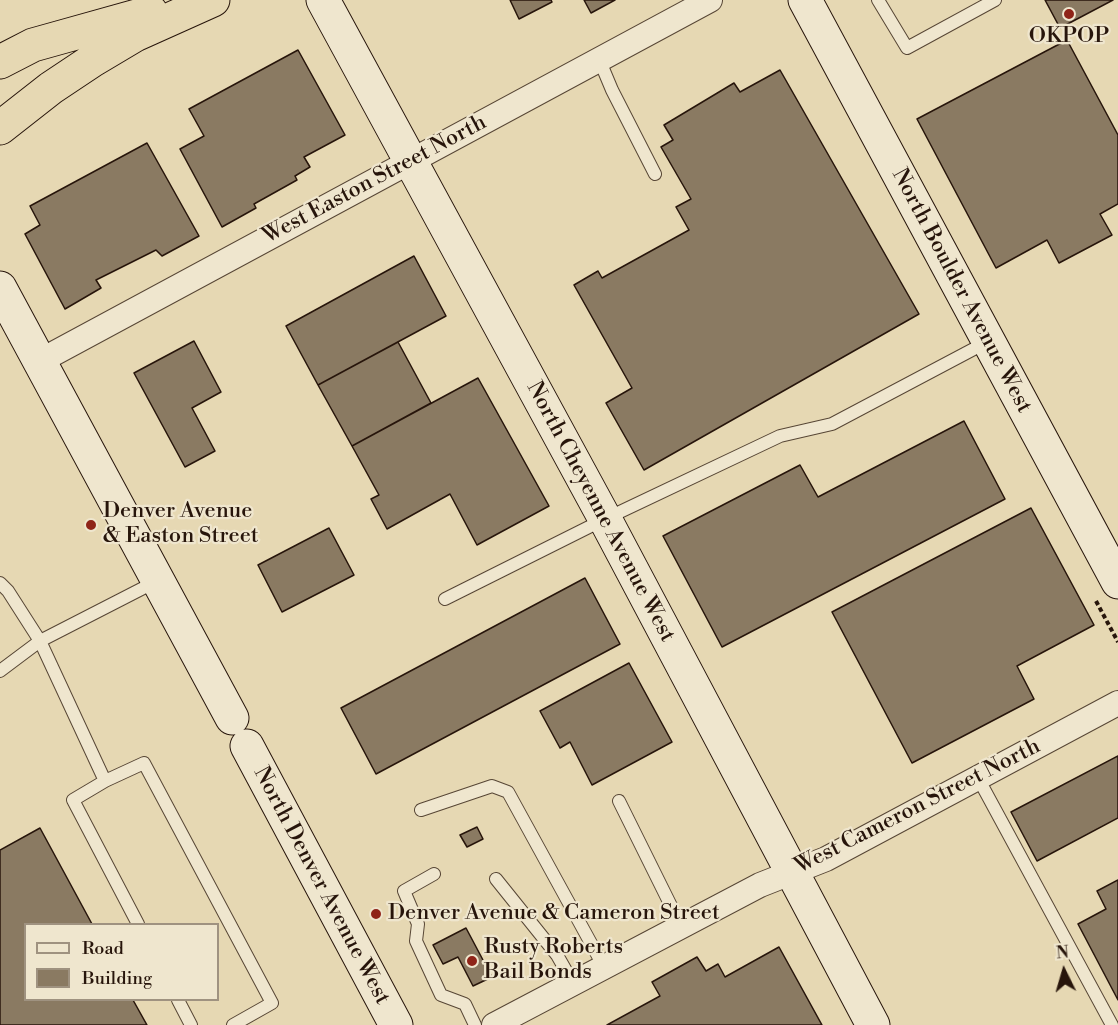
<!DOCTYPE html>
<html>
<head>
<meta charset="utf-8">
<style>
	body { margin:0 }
	#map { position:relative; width:1118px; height:1025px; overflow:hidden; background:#e6d8b3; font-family:"Libre Bodoni",serif }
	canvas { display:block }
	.legend { position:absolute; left:24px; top:923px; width:195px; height:78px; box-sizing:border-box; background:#efe6ce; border:2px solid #9f9280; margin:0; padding:8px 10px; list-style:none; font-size:18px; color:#27150b }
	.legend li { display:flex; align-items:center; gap:12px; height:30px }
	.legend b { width:30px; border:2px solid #9f9280 }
	.north { position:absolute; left:1034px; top:941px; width:60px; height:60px; -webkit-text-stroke:4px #efe6ce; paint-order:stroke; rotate:355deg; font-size:16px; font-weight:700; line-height:24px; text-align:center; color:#27150b }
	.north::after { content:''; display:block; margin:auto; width:21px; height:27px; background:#27150b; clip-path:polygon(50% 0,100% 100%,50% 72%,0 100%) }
</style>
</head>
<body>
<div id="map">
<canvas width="1118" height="1025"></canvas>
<ul class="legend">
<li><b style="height:8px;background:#efe6ce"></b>Road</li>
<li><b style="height:16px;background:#8a7a62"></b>Building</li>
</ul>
<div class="north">N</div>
</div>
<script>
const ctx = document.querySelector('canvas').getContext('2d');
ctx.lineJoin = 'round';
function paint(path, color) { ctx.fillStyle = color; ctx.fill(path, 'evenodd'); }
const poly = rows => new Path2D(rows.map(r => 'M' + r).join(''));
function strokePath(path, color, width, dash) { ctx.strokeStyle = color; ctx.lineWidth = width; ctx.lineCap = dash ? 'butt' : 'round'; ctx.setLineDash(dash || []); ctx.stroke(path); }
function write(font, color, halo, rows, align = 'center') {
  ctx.font = font + ' "Libre Bodoni",serif'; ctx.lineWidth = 4.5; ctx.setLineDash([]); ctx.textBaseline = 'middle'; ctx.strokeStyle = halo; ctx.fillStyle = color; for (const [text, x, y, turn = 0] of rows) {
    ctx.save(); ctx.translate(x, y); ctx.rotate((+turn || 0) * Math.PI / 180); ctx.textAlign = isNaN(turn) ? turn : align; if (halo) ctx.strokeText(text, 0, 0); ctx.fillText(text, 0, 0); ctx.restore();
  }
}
const building = poly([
	[510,0,551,0,552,2,519,19,510,0],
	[584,0,615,0,591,13,584,0],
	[1045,0,1113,0,1060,28,1045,0],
	[1067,40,1118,135,1118,204,1100,214,1112,235,1059,263,1047,240,996,268,917,119,1067,40],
	[298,50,345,135,304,157,310,167,295,176,297,180,254,204,256,208,222,227,180,149,204,136,189,109,298,50],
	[780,70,919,314,644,470,606,403,632,388,574,285,598,271,602,278,689,230,676,207,691,199,661,147,673,140,664,125,734,83,740,92,780,70],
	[147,143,199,236,162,256,156,250,96,280,101,288,65,309,25,234,40,225,30,206,147,143],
	[414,256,446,316,318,385,286,326,414,256],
	[194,341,221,392,192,408,215,451,185,467,134,373,194,341],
	[398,342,431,403,352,446,318,385,398,342],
	[478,378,549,506,477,545,450,494,387,529,371,499,379,495,352,446,478,378],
	[964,421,1005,499,722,647,663,536,800,465,818,497,964,421],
	[1031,508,1094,625,1017,666,1034,699,912,763,832,612,1031,508],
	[329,528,354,575,282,612,258,565,329,528],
	[585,578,620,644,376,774,341,708,585,578],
	[629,663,672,742,592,785,570,742,560,748,540,711,629,663],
	[1118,756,1118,818,1037,861,1011,812,1118,756],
	[477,827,483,839,467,847,460,835,477,827],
	[40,828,92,924,26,924,26,1000,133,1000,147,1025,0,1025,0,850,40,828],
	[1118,880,1118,1000,1078,924,1106,909,1097,891,1118,880],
	[466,928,492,977,473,986,458,957,443,964,433,945,466,928],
	[779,947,822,1025,607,1025,660,996,652,982,697,957,706,971,718,964,725,977,779,947]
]);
paint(building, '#8a7a62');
strokePath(building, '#27150b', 1.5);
const lane = poly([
	[878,0,907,48,995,0],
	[599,59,612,90,655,174],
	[0,583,8,591,40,641,105,781],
	[445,599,605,519,780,436,832,424,987,342],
	[0,671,40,641,157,581],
	[978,778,1112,1025],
	[619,801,681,926],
	[421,810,492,786,508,792,604,967],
	[434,874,404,891,418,924,416,941,441,995,465,1004,475,1025],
	[496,879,557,955,573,983],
	[138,924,73,800,105,781,144,763,272,1003,233,1025],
	[178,1000,191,1025]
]);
const street = poly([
	[40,361,710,0],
	[494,1025,760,885,826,859,1118,703]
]);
const secondary = poly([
	[323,0,605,519,873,1025],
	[805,0,1118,582],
	[0,288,232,718],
	[247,746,396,1025]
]);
const highway = poly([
	[0,62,33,45,151,12],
	[0,128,51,88,93,60,135,35,213,0]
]);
strokePath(lane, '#574635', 14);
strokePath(street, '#574635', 26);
strokePath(secondary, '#27150b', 35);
strokePath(highway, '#27150b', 35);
strokePath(poly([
	[1096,601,1118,642]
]), '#27150b', 4, [4.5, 3]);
strokePath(lane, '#efe6ce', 12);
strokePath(street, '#efe6ce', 24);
strokePath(secondary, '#efe6ce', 33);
strokePath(highway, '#e6d8b3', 33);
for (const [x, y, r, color] of [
	[1069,14,6,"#8f2418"],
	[91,525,6,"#8f2418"],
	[376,914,6,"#8f2418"],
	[472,961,6,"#8f2418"]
]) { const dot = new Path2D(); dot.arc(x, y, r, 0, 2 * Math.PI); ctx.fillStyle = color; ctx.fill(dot); strokePath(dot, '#efe6ce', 2); }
write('22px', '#27150b', '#efe6ce', [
	["OKPOP",1069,37,"center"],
	["Denver Avenue",103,512],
	["& Easton Street",103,537],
	["Denver Avenue & Cameron Street",388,914],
	["Rusty Roberts",484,948],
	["Bail Bonds",484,973]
], 'left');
write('22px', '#27150b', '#efe6ce', [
	["West Easton Street North",375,180,-28],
	["North Boulder Avenue West",961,291,62],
	["North Cheyenne Avenue West",600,512,62],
	["West Cameron Street North",918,807,-27],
	["North Denver Avenue West",321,886,62]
]);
</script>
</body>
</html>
